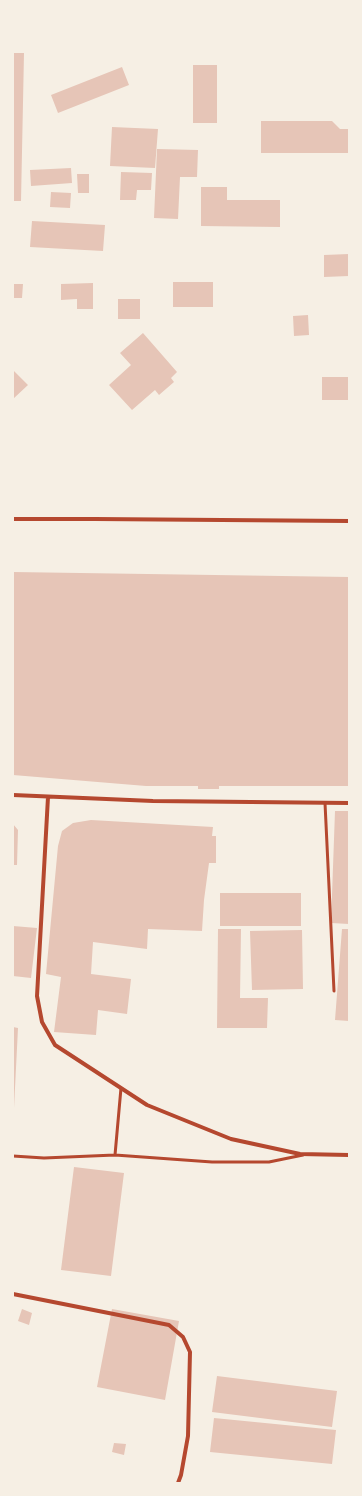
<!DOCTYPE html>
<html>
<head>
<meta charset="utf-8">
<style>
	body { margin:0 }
	#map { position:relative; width:362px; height:1496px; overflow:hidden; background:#f6efe4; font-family:Helvetica,sans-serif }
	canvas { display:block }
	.frame { position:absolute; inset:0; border:14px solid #f6efe4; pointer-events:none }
</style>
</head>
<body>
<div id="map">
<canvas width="362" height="1496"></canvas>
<div class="frame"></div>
</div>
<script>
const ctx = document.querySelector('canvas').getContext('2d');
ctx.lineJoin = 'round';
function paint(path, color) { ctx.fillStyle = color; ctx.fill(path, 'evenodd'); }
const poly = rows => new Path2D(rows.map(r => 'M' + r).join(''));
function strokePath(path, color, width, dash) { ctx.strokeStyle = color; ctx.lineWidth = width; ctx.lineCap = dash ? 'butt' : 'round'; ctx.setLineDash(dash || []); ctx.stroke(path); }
paint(poly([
	[13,53,24,53,21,201,13,201],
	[193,65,217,65,217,123,193,123],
	[122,67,129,85,58,113,51,95],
	[261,121,332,121,340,129,349,129,349,153,261,153],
	[112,127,158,129,155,168,110,166],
	[157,149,198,150,197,177,180,177,178,219,154,218],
	[71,168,72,183,31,186,30,170],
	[121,172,152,173,151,190,137,190,136,200,120,200],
	[77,174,89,174,89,193,78,193],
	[201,187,227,187,227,200,280,200,280,227,201,226],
	[51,192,71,193,70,208,50,207],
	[32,221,105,225,103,251,30,247],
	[349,254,349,276,324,277,324,255],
	[173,282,213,282,213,307,173,307],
	[93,283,93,309,77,309,77,299,61,300,61,284],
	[13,284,23,284,22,298,13,298],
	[118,299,140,299,140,319,118,319],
	[308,315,309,335,294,336,293,316],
	[143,333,177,372,171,378,174,382,159,395,155,390,132,410,109,385,131,365,120,353],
	[13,370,28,385,13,399],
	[322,377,349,377,349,400,322,400],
	[13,572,349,577,349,786,219,786,219,789,198,789,198,786,146,786,13,775],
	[335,811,349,811,349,924,331,923],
	[91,820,213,827,212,836,216,836,216,863,209,863,204,900,202,931,148,929,147,949,93,942,91,974,131,979,127,1014,98,1010,96,1035,54,1032,61,977,46,974,58,846,62,831,73,823],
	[13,824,18,830,17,865,13,865],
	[220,893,301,893,301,926,220,926],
	[13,926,37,928,31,978,13,976],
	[218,929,241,929,240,998,268,998,267,1028,217,1028],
	[342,929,349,929,349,1021,335,1020],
	[302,930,303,989,252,990,250,931],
	[13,1027,18,1028,14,1108,13,1108],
	[74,1167,124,1173,111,1276,61,1270],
	[22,1309,32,1313,29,1325,18,1321],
	[112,1309,179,1321,165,1400,97,1387],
	[217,1376,337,1391,332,1427,212,1412],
	[214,1418,336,1430,332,1464,210,1452],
	[114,1443,126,1444,124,1455,112,1452]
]), '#e6c5b7');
strokePath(poly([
	[325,803,334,991],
	[121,1088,115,1155,212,1162,269,1162,303,1155],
	[13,1156,44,1158,115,1155]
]), '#b5482f', 3);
strokePath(poly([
	[13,519,95,519,349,521],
	[13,795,153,801,349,803],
	[48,797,37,996,42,1022,55,1045,147,1105,231,1139,300,1154,349,1155],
	[13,1294,169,1325,183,1337,190,1352,188,1436,181,1475,178,1483]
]), '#b5482f', 4);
</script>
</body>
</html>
